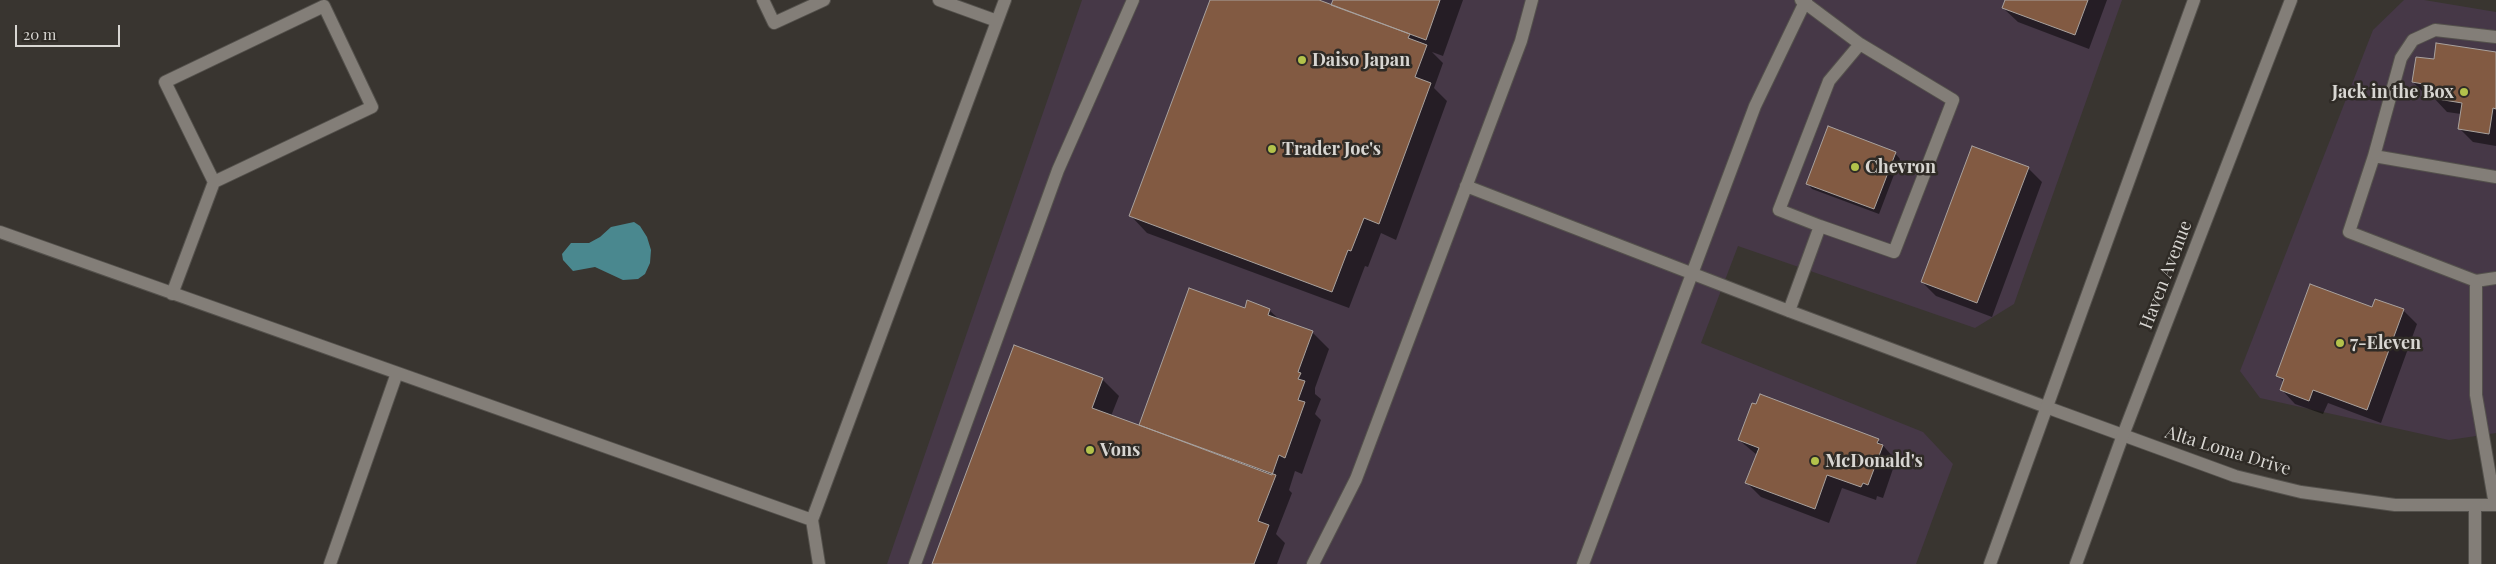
<!DOCTYPE html>
<html>
<head>
<meta charset="utf-8">
<style>
	body { margin:0 }
	#map { position:relative; width:2496px; height:564px; overflow:hidden; background:#393530; font-family:"Playfair Display",serif }
	canvas { display:block }
	.scale { position:absolute; left:15px; top:25px; width:105px; height:22px; box-sizing:border-box; border:2px solid #d8d6d2; border-top:0; padding-left:6px; font-size:15px; line-height:18px; white-space:nowrap; color:#d8d6d2; -webkit-text-stroke:4px #2f2b26; paint-order:stroke }
</style>
</head>
<body>
<div id="map">
<canvas width="2496" height="564"></canvas>
<div class="scale">20 m</div>
</div>
<script>
const ctx = document.querySelector('canvas').getContext('2d');
ctx.lineJoin = 'round';
function paint(path, color) { ctx.fillStyle = color; ctx.fill(path, 'evenodd'); }
const poly = rows => new Path2D(rows.map(r => 'M' + r).join(''));
function strokePath(path, color, width, dash) { ctx.strokeStyle = color; ctx.lineWidth = width; ctx.lineCap = dash ? 'butt' : 'round'; ctx.setLineDash(dash || []); ctx.stroke(path); }
function write(font, color, halo, rows, align = 'center') {
  ctx.font = font + ' "Playfair Display",serif'; ctx.lineWidth = 5; ctx.setLineDash([]); ctx.textBaseline = 'middle'; ctx.strokeStyle = halo; ctx.fillStyle = color; for (const [text, x, y, turn = 0] of rows) {
    ctx.save(); ctx.translate(x, y); ctx.rotate((+turn || 0) * Math.PI / 180); ctx.textAlign = isNaN(turn) ? turn : align; if (halo) ctx.strokeText(text, 0, 0); ctx.fillText(text, 0, 0); ctx.restore();
  }
}
paint(poly([
	[1082,0,2122,0,2014,304,1975,328,1738,246,1701,343,1923,432,1953,464,1916,564,887,564],
	[2404,0,2424,0,2496,12,2496,433,2449,440,2260,398,2240,371,2373,30]
]), '#463847');
paint(poly([
	[634,222,640,226,647,237,651,250,650,263,645,274,638,279,623,280,595,267,573,271,563,260,562,254,571,243,589,243,600,237,611,227]
]), '#4a888f');
paint(poly([
	[1212,0,1315,0,1332,6,1334,0,1463,0,1443,56,1432,52,1443,63,1434,88,1447,101,1396,240,1381,233,1368,267,1365,266,1349,308,1147,233,1131,216],
	[2006,0,2107,0,2089,49,2018,22,2003,8],
	[2496,54,2496,146,2473,142,2459,128,2461,114,2447,112,2433,97,2427,96,2413,82,2435,61],
	[1895,153,1900,159,1879,214,1812,189,1807,183],
	[2028,168,2042,182,1992,317,1936,296,1922,282],
	[1190,289,1245,310,1269,310,1280,320,1312,332,1329,349,1315,388,1315,394,1321,399,1315,414,1321,420,1302,474,1295,471,1289,490,1292,493,1276,534,1285,543,1277,564,934,564,1102,379,1119,396,1111,416,1140,427],
	[2373,308,2403,310,2417,324,2381,423,2328,403,2323,414,2295,404,2281,389,2284,382,2278,376],
	[1739,440,1878,440,1896,460,1883,498,1877,496,1876,500,1842,488,1829,523,1761,497,1747,483,1757,455]
]), '#0007');
const building = poly([
	[1210,0,1319,0,1410,34,1408,38,1427,45,1415,77,1431,83,1379,224,1364,218,1351,251,1348,250,1332,292,1129,216,1210,0],
	[1333,0,1440,0,1426,40,1331,5,1333,0],
	[2005,0,2088,0,2075,35,2002,8,2005,0],
	[2436,43,2496,52,2496,109,2493,108,2489,134,2458,129,2462,103,2432,98,2434,86,2412,82,2416,57,2434,59,2436,43],
	[1828,126,1896,152,1874,209,1806,184,1828,126],
	[1972,146,2029,167,1977,303,1921,282,1972,146],
	[2310,284,2372,307,2375,299,2404,309,2367,410,2313,390,2309,401,2280,390,2284,379,2276,376,2310,284],
	[1189,288,1245,308,1247,300,1270,309,1268,315,1313,331,1298,372,1301,373,1298,379,1305,381,1298,400,1305,402,1285,458,1279,455,1272,475,1139,425,1189,288],
	[1014,345,1103,378,1092,408,1276,475,1258,521,1269,525,1254,564,932,564,1014,345],
	[1760,394,1879,439,1877,443,1883,445,1868,485,1863,483,1861,487,1827,475,1815,509,1745,483,1759,448,1738,440,1752,403,1756,404,1760,394]
]);
paint(building, '#825a42');
strokePath(building, '#a9a29e', 1);
const lane = poly([
	[763,0,774,23,824,0],
	[939,0,997,21],
	[2374,156,2401,58,2413,40,2435,30,2496,37],
	[1466,186,1789,311,2046,407],
	[1820,226,1894,252,1953,100,1860,44],
	[0,232,812,520],
	[2476,281,2496,278],
	[172,294,214,182,372,107,324,6,165,82,214,182],
	[1789,311,1820,226,1779,210,1829,81,1860,44,1801,0],
	[2495,505,2476,395,2476,281,2349,232,2374,156,2496,177],
	[330,564,397,373],
	[819,564,812,520,1005,0],
	[915,564,1058,170,1133,0],
	[1313,564,1356,479,1521,41,1532,0],
	[1583,564,1755,106,1806,0],
	[2475,564,2475,506]
]);
const street = poly([
	[2046,407,2235,476,2301,492,2395,505,2496,505]
]);
const secondary = poly([
	[1990,564,2194,0],
	[2076,564,2123,435,2291,0]
]);
strokePath(lane, '#54514c', 14);
strokePath(street, '#54514c', 14);
strokePath(secondary, '#54514c', 14);
strokePath(lane, '#837e78', 12);
strokePath(street, '#837e78', 12);
strokePath(secondary, '#837e78', 12);
for (const [x, y, r, color] of [
	[1302,60,5,"#b3c24b"],
	[2464,92,5,"#b3c24b"],
	[1272,149,5,"#b3c24b"],
	[1855,167,5,"#b3c24b"],
	[2340,343,5,"#b3c24b"],
	[1090,450,5,"#b3c24b"],
	[1815,461,5,"#b3c24b"]
]) { const dot = new Path2D(); dot.arc(x, y, r, 0, 2 * Math.PI); ctx.fillStyle = color; ctx.fill(dot); strokePath(dot, '#2f2b26', 2); }
write('bold 18px', '#d8d6d2', '#2f2b26', [
	["Daiso Japan",1312,60],
	["Jack in the Box",2454,92,"right"],
	["Trader Joe's",1282,149],
	["Chevron",1865,167],
	["7-Eleven",2350,343],
	["Vons",1100,450],
	["McDonald's",1825,461]
], 'left');
write('18px', '#d8d6d2', '#2f2b26', [
	["Haven Avenue",2166,275,-69],
	["Alta Loma Drive",2228,451,17]
]);
</script>
</body>
</html>
